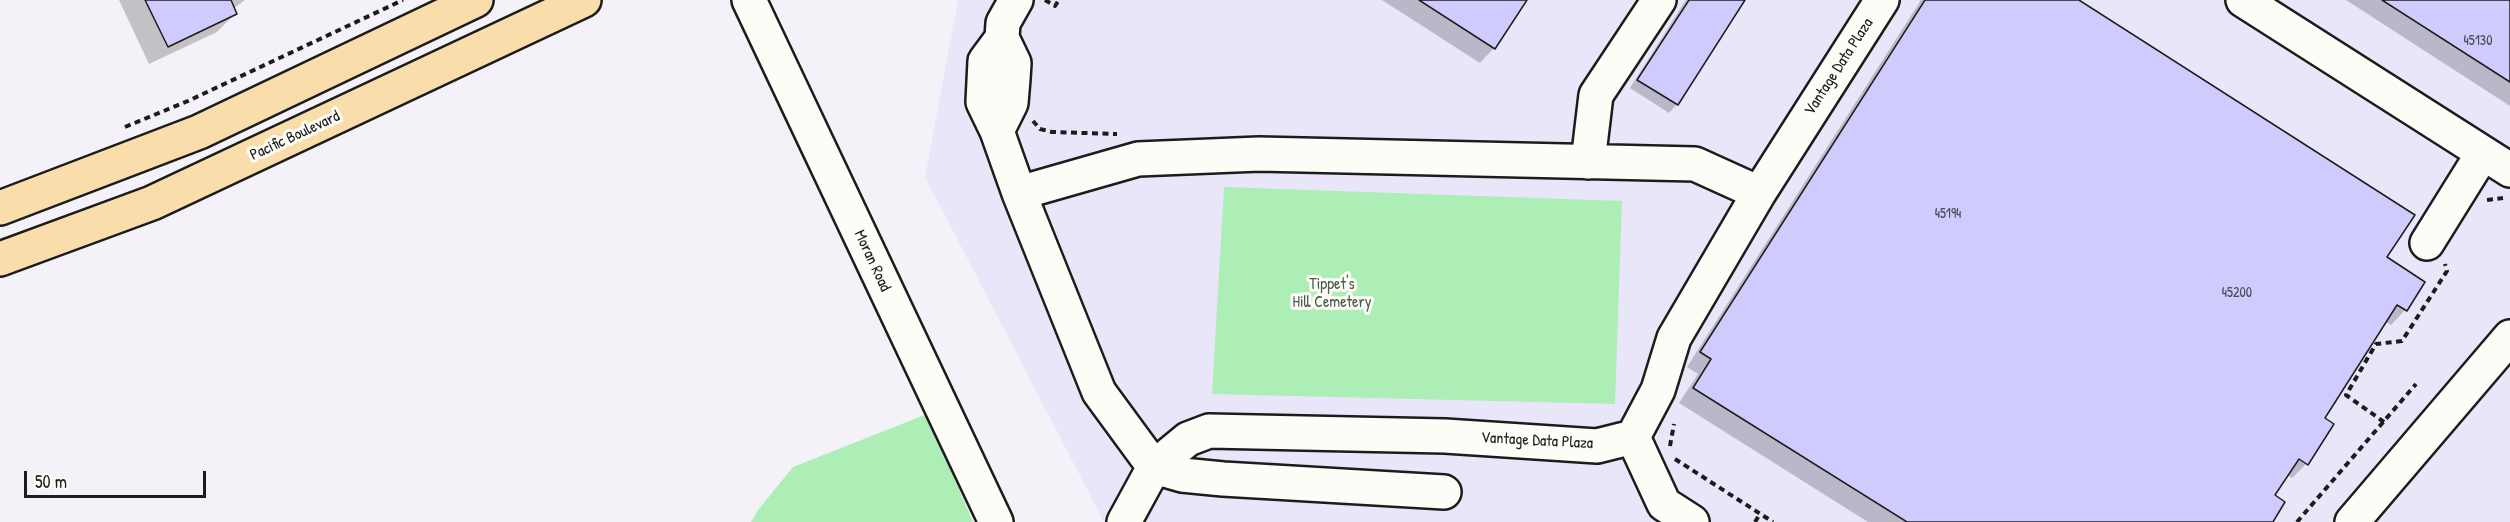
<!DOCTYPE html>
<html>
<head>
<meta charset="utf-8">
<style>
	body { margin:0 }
	#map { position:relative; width:2510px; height:522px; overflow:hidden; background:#f4f2f8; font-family:"Patrick Hand",sans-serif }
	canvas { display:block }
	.scale { position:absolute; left:24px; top:471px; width:182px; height:27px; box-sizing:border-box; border:3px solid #1c1c1c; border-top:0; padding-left:8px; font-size:18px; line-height:21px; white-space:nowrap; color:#1c1c1c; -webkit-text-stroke:4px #fdfcf7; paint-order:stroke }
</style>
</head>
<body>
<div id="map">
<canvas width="2510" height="522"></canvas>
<div class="scale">50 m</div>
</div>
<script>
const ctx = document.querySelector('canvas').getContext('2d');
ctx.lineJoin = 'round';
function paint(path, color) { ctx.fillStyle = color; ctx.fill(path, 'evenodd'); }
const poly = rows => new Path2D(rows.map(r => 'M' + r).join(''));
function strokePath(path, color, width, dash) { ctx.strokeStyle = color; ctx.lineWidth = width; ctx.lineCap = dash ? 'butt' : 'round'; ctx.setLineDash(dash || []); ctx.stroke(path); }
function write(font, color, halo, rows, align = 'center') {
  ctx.font = font + ' "Patrick Hand",sans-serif'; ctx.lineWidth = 6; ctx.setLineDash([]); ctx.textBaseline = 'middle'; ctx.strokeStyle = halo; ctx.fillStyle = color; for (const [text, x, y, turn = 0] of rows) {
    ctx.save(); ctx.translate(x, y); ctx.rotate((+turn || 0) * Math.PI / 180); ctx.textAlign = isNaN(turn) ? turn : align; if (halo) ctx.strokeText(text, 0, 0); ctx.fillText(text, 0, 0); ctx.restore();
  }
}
paint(poly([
	[958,0,2510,0,2510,522,1104,522,925,177]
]), '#e9e6fa');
paint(poly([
	[1224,187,1622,201,1615,404,1212,394],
	[927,414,973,522,751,522,758,510,793,467]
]), '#adeeb7');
paint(poly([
	[119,0,245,0,233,9,235,14,217,32,149,64],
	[1382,0,1525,0,1494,48,1480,63],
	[1686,0,1743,0,1677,104,1669,113,1630,88],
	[1921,0,2077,0,2385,258,2405,310,2391,325,2385,321,2323,418,2306,464,2292,478,2287,475,2273,496,2271,522,1868,522,1679,403,1698,374,1687,367],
	[2346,0,2510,0,2510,106]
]), '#0003');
const building = poly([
	[145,0,231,0,237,14,168,47,145,0],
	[1419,0,1527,0,1495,49,1419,0],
	[1689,0,1745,0,1678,105,1637,80,1689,0],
	[1925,0,2079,0,2415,215,2387,257,2425,282,2407,311,2397,305,2325,418,2334,424,2308,465,2299,459,2275,495,2285,502,2273,522,1907,522,1693,388,1711,359,1700,352,1925,0],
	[2382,0,2510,0,2510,82,2382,0]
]);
paint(building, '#cfcbfd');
strokePath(building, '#1c1c1c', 1.5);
const minor = poly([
	[749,0,996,522],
	[1016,0,1003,23,1002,38,985,61,983,102,997,131,1019,193,1099,392,1154,467,1182,475,1223,479,1444,492],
	[2243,0,2510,170],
	[997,131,1011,103,1013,79,1014,63,1002,38],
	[1588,162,1596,95,1659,0],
	[1019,193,1138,159,1259,154,1695,164,1759,193],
	[2427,243,2483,153],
	[1633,437,1664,504,1692,522],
	[1124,522,1154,467,1188,439,1209,431,1445,436,1597,446,1633,437,1658,390,1674,338,1759,193,1882,0],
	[2352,522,2510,337]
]);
const major = poly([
	[0,208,199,132,476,0],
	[0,259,152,203,584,0]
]);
strokePath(minor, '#1c1c1c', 38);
strokePath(major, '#1c1c1c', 38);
strokePath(poly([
	[1045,0,1055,6,1059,0],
	[1033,121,1040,129,1052,132,1117,134],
	[125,127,188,101,403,0],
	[2487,200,2503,198],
	[2384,422,2346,395,2376,344,2402,341,2447,271,2445,264],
	[1670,446,1674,424],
	[1675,459,1773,522],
	[1755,522,1760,514],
	[2297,522,2416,384]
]), '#1c1c1c', 4, [6, 4.5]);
strokePath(minor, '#fdfcf7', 33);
strokePath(major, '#f9deab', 33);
write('14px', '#494854', null, [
	["45130",2478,41],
	["45194",1948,214],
	["45200",2237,293]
]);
write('16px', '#1c1c1c', '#fdfcf7', [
	["Vantage Data Plaza",1839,67,-57],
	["Pacific Boulevard",295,136,-25],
	["Moran Road",872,261,65],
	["Vantage Data Plaza",1537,441,3]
]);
write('16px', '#485b4a', '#fdfcf7', [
	["Tippet's",1332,285],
	["Hill Cemetery",1332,303]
]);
</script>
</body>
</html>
